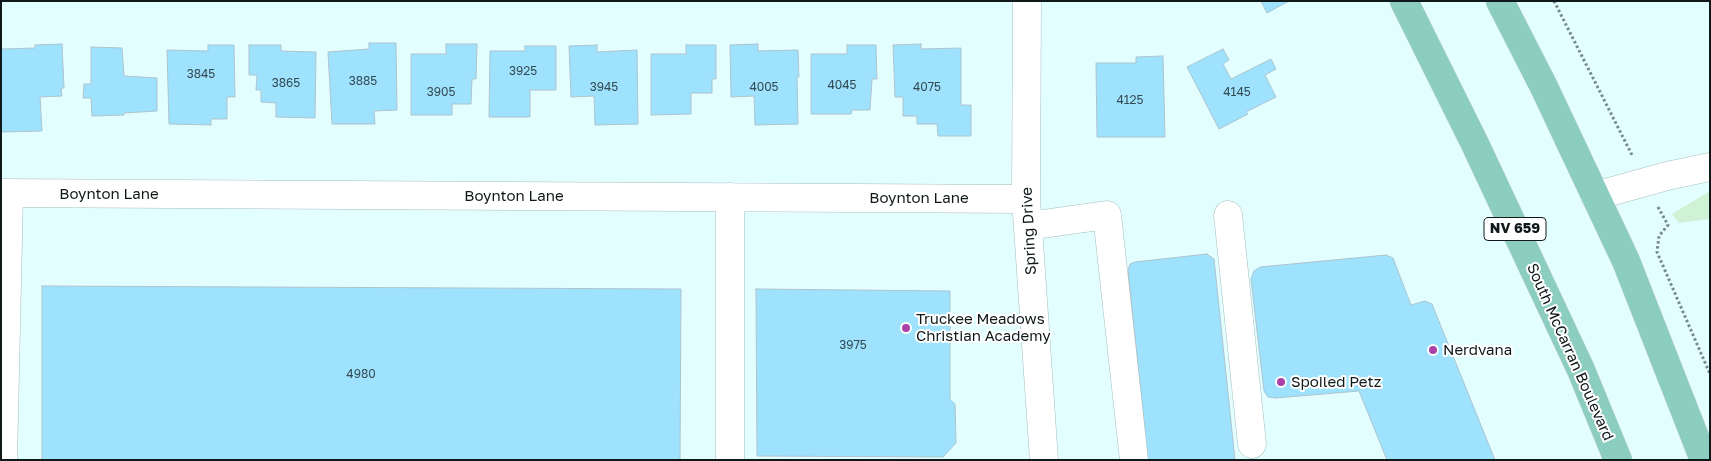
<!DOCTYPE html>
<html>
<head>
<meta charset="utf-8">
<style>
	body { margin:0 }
	#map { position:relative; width:1711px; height:461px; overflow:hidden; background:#e3feff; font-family:"Golos Text",sans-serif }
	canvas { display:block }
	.frame { position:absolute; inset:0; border:2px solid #10191a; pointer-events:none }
</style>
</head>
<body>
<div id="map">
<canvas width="1711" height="461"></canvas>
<div class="frame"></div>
</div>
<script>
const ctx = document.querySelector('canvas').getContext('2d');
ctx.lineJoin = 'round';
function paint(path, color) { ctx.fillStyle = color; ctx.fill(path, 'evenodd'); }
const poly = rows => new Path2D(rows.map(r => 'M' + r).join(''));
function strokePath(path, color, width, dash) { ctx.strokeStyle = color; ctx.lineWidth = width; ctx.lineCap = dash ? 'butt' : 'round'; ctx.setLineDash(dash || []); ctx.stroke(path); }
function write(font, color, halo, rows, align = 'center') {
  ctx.font = font + ' "Golos Text",sans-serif'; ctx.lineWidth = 4; ctx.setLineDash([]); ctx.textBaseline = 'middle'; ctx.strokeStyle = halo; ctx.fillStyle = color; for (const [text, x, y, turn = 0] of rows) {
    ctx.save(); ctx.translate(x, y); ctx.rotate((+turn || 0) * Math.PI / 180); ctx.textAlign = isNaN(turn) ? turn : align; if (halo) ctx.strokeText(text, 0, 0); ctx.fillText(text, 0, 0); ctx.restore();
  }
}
paint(poly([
	[1710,191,1710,219,1679,223,1672,214]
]), '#cff1d4');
const building = poly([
	[1261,1,1289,1,1267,13,1261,1],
	[369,43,396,43,397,110,374,111,375,124,332,124,328,52,369,49,369,43],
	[62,44,64,88,61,88,62,96,40,97,42,131,1,132,1,49,35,48,35,45,62,44],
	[446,44,477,44,476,79,472,79,471,104,452,104,452,115,411,115,411,54,446,54,446,44],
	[758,44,758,51,798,50,799,77,797,77,798,124,755,125,754,96,731,97,730,45,758,44],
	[921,44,921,49,961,48,961,105,971,105,971,136,938,136,937,124,917,124,917,116,903,116,903,97,895,97,893,45,921,44],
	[208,45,234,45,235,97,227,97,227,119,211,119,211,125,169,124,167,50,208,51,208,45],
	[249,45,281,45,281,51,316,52,315,118,276,117,276,103,261,102,261,90,256,90,257,75,249,75,249,45],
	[597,45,597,52,637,50,638,124,595,125,594,96,571,97,569,46,597,45],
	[686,45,716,45,716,79,712,79,712,93,691,93,691,114,651,115,651,54,686,54,686,45],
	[847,45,876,45,877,79,872,79,870,110,852,110,851,114,811,114,811,54,847,54,847,45],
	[525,46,556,46,556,90,530,90,530,117,489,117,490,51,525,51,525,46],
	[91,47,122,48,124,76,157,78,157,111,124,113,124,115,92,116,91,98,83,98,84,84,91,84,91,47],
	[1223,49,1229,60,1223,64,1231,79,1271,59,1276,69,1265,75,1276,97,1246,112,1248,114,1219,129,1187,67,1223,49],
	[1163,56,1165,137,1097,137,1096,63,1136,63,1136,57,1163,56],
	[1207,254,1214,259,1235,460,1148,460,1128,270,1130,264,1135,262,1207,254],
	[1386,255,1393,258,1411,305,1425,301,1432,304,1495,460,1387,460,1359,391,1276,398,1268,397,1264,391,1251,279,1254,271,1260,267,1386,255],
	[42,286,681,289,680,460,42,460,42,286],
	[756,289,950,291,950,399,955,404,956,443,943,457,757,456,756,289]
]);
paint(building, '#9ee2fe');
strokePath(building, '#adc4cd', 1);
const minor = poly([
	[1027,1,1026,199,1044,460],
	[1,193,1026,199],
	[1595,196,1667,176,1710,167],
	[730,197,730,460],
	[1228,215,1252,444],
	[1028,226,1107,215,1134,460],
	[3,460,9,194]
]);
const major = poly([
	[1404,1,1475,144,1581,370,1618,460],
	[1500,1,1544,87,1626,261,1704,460]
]);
strokePath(minor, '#a4bebf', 29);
strokePath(major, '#dedfdf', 29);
strokePath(poly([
	[1554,1,1633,157],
	[1658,207,1668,225,1659,236,1657,252,1710,374]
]), '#788a8b', 3, [2.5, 2.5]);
strokePath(minor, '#fff', 28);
strokePath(major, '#8bcdbe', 28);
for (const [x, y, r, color] of [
	[906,328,5,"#aa43a7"],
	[1433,350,5,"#aa43a7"],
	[1281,382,5,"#aa43a7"]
]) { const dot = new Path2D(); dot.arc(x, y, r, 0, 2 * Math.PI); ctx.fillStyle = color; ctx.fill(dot); strokePath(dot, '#fff', 2); }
write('12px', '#344b53', null, [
	["3925",523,71],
	["3845",201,74],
	["3885",363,81],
	["3865",286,83],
	["4045",842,85],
	["3945",604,87],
	["4005",764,87],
	["4075",927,87],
	["3905",441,92],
	["4145",1237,92],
	["4125",1130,100],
	["3975",853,345],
	["4980",361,374]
]);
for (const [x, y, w] of [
	[1515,229,62]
]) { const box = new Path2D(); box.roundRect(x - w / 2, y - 11.5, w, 23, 4); ctx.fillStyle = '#fff'; ctx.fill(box); strokePath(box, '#10191a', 1); }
write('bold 14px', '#10191a', null, [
	["NV 659",1515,229]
]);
write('15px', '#10191a', '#fff', [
	["Boynton Lane",109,194],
	["Boynton Lane",514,196],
	["Boynton Lane",919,198],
	["Spring Drive",1029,231,-93],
	["South McCarran Boulevard",1570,352,66]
]);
write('15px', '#10191a', '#fff', [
	["Truckee Meadows",916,319],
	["Christian Academy",916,336],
	["Nerdvana",1443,350],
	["Spoiled Petz",1291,382]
], 'left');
</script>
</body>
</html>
